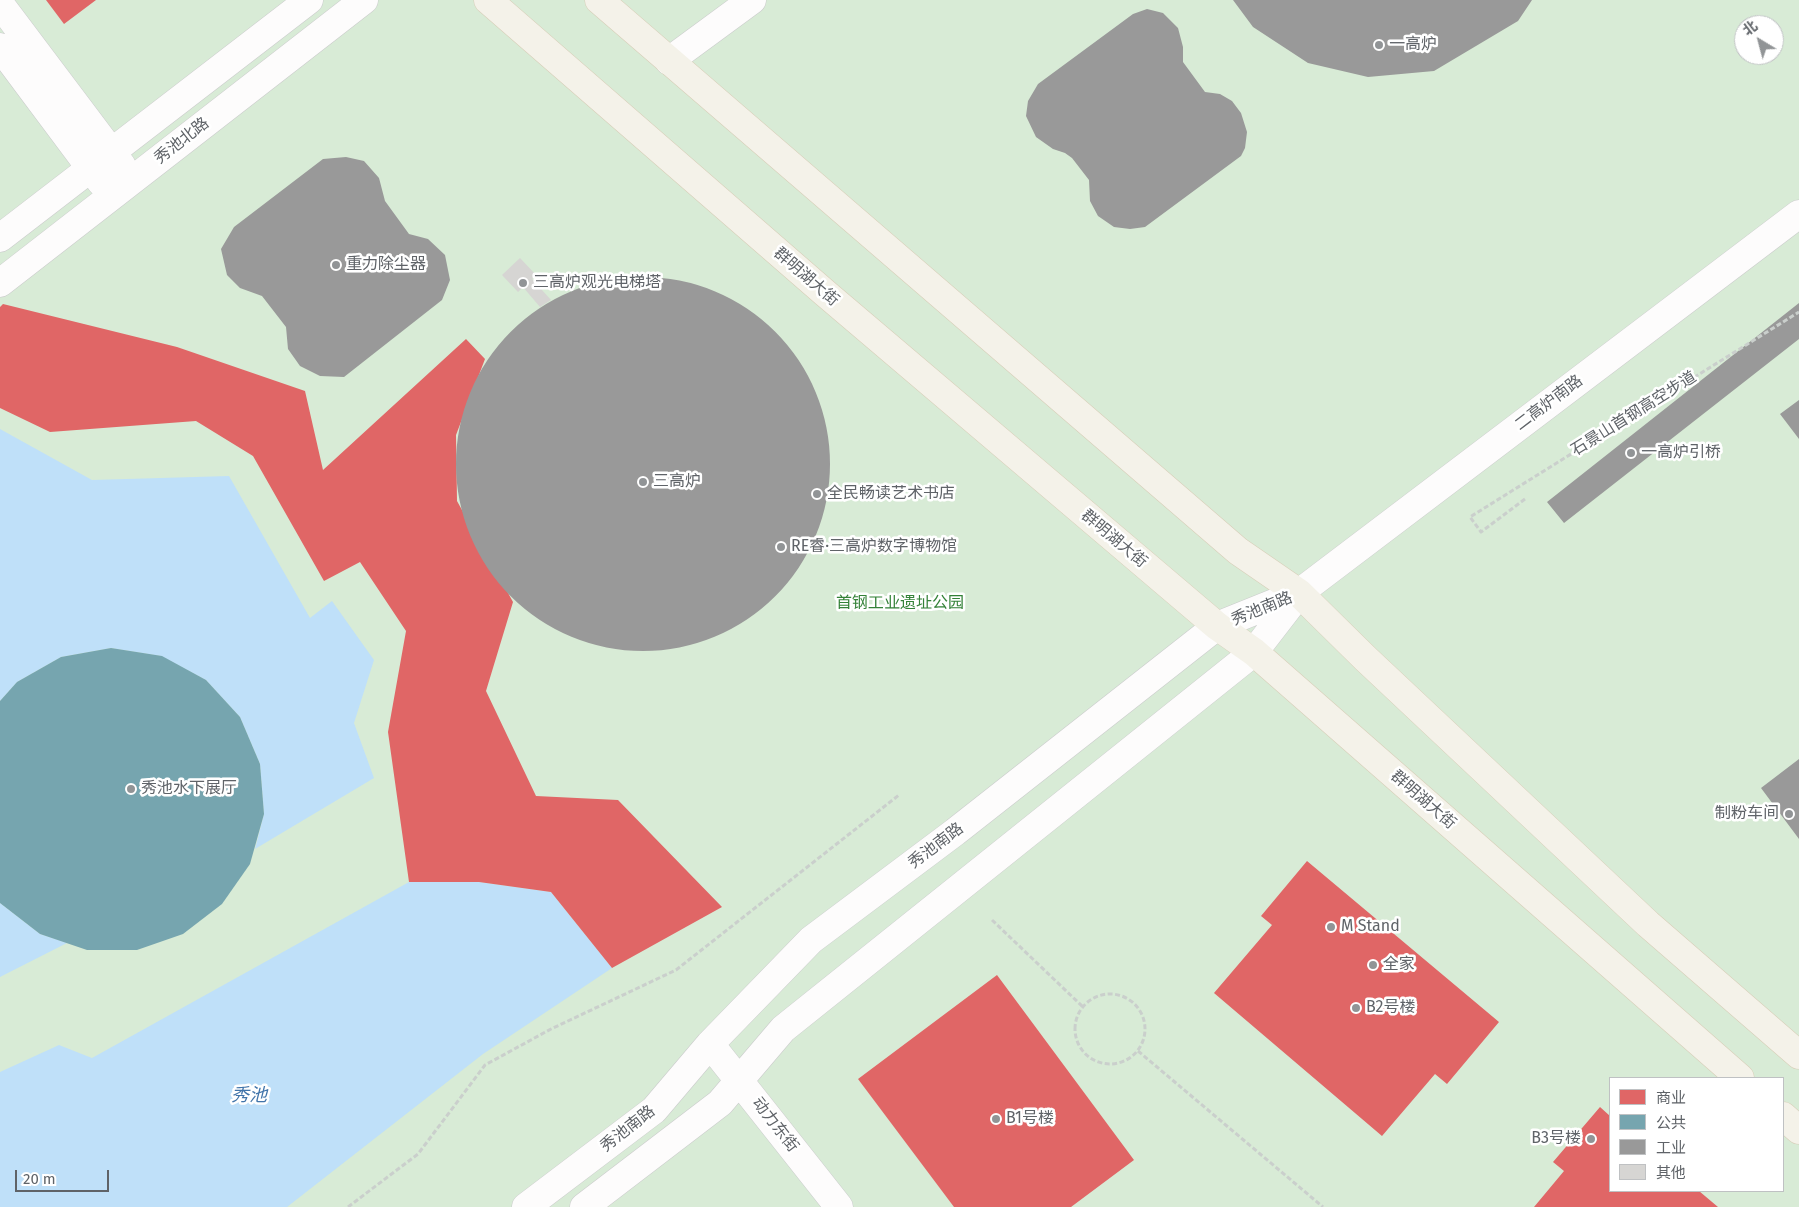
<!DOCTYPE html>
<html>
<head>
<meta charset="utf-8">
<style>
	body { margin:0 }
	#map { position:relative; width:1799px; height:1207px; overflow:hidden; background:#efeeea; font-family:"Fira Sans","Noto Sans SC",sans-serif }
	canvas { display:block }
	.legend { position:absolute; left:1609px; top:1077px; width:175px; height:115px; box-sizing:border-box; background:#fff; border:1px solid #bfc1c3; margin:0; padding:6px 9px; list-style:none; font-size:15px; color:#5f6368 }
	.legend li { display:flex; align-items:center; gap:10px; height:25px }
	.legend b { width:25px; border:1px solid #bfc1c3 }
	.north { position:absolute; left:1734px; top:15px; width:50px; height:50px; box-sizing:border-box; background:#fff; border:1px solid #bfc1c3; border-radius:50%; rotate:323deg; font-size:14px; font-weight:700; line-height:20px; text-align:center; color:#5f6368 }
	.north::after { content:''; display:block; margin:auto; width:18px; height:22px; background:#919496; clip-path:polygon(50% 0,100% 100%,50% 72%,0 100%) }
	.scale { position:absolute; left:15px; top:1170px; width:94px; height:22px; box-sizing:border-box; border:2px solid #5f6368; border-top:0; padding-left:6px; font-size:15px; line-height:18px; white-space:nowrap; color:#5f6368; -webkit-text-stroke:4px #fff; paint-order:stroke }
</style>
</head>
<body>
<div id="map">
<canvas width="1799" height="1207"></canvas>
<ul class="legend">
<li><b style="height:14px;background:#e06666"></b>商业</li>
<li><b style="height:14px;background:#76a5af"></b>公共</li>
<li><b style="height:14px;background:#999"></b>工业</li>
<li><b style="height:14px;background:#d6d5d3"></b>其他</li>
</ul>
<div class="north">北</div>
<div class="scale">20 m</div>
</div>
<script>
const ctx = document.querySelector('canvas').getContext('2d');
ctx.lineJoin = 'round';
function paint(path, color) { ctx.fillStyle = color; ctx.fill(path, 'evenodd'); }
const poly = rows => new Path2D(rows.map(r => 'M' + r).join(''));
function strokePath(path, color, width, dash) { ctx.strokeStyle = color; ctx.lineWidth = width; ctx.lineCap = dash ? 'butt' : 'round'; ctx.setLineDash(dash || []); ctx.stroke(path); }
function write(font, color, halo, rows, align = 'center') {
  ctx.font = font + ' "Fira Sans","Noto Sans SC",sans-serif'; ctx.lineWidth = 5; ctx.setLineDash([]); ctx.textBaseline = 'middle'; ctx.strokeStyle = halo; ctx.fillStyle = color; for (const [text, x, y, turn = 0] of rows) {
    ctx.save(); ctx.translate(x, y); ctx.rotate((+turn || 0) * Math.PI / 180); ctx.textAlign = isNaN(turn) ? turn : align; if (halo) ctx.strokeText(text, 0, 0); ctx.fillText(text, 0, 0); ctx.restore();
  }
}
paint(poly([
	[0,0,1799,0,1799,1207,0,1207],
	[1744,25,1774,25,1774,55,1744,55],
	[1610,1078,1783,1078,1783,1191,1610,1191]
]), '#d8ebd6');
paint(poly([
	[0,429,92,480,229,476,310,618,332,601,374,660,354,723,374,778,255,849,264,814,260,764,240,717,206,680,161,656,111,648,61,657,17,682,0,701],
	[409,882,479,882,551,892,612,968,483,1054,287,1207,0,1207,0,1072,59,1045,92,1058],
	[0,903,40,934,67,943,0,977]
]), '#bfe0f9');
paint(poly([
	[46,0,96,0,64,24],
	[3,304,177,347,305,391,323,470,466,339,485,359,456,435,457,501,513,602,486,691,536,796,618,800,722,907,612,968,551,892,479,882,409,882,388,732,406,631,360,562,324,581,253,456,196,421,50,432,0,408,0,307],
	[1307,861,1499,1022,1447,1084,1435,1074,1382,1136,1214,993,1272,925,1261,916],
	[997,975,1134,1160,1071,1207,954,1207,858,1079],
	[1600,1107,1610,1116,1610,1191,1699,1191,1718,1207,1534,1207,1564,1171,1553,1162]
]), '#e06666');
paint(poly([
	[111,648,162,656,206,680,240,717,260,764,264,814,250,864,222,904,183,934,137,950,87,950,40,934,0,903,0,701,17,682,61,657]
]), '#76a5af');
paint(poly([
	[1233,0,1532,0,1518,21,1434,71,1368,77,1308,63,1253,27],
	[1147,9,1163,13,1178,28,1183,47,1183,62,1205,92,1220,94,1232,101,1241,113,1247,132,1245,148,1241,156,1145,227,1130,229,1114,227,1098,216,1090,201,1089,180,1072,158,1065,153,1053,149,1036,137,1026,116,1028,101,1038,84,1133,14],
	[346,157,364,161,379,178,385,201,409,234,428,239,445,255,450,280,442,300,344,377,320,376,300,366,288,349,286,327,262,296,240,288,227,275,221,249,234,227,323,159],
	'456 464a187 187 0 1 1 374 0a187 187 0 1 1-374 0Z',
	[1799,303,1799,339,1564,523,1547,502],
	[1799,400,1799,439,1780,414],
	[1799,759,1799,839,1761,788]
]), '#999');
paint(poly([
	[520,258,536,275,532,279,551,300,540,307,523,287,518,292,502,275]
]), '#d6d5d3');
const minor = poly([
	[0,4,122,166],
	[0,47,101,182],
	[669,61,752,0],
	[0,238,309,0],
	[0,283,364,0],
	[710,1044,839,1207],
	[526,1207,654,1110,710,1044,811,940,955,832,1217,626,1299,593,1799,214],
	[584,1207,720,1103,783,1029,1254,652,1298,595]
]);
const major = poly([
	[488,0,825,293,1217,626,1254,652,1740,1078],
	[599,0,1238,551,1299,593,1365,658,1648,924,1799,1055],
	[1783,1116,1799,1130]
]);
strokePath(minor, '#cbcccc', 29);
strokePath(major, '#d7ceb8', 29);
strokePath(poly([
	[1525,499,1481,532,1470,517,1799,312],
	[992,920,1083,1007],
	'1075 1029a35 35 0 1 1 70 0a35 35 0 1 1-70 0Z',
	[1138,1051,1323,1207],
	[348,1207,418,1154,485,1065,551,1029,676,970,899,795]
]), '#cacfcc', 3, [5, 2.5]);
strokePath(minor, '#fdfcfc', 28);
strokePath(major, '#f4f2e9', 28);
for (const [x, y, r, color] of [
	[1379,45,5,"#919496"],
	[336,265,5,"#919496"],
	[523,283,5,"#919496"],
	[1631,453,5,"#919496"],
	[643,482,5,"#919496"],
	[817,494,5,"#919496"],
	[781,547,5,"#919496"],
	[131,789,5,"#919496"],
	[1789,814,5,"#919496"],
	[1331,927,5,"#919496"],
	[1373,965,5,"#919496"],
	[1356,1008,5,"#919496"],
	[996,1119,5,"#919496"],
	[1591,1139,5,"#919496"]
]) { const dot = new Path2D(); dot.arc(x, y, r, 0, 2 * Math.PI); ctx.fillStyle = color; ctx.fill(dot); strokePath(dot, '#fff', 2); }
write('16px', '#5f6368', '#fff', [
	["一高炉",1389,45],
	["重力除尘器",346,265],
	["三高炉观光电梯塔",533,283],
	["一高炉引桥",1641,453],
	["三高炉",653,482],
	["全民畅读艺术书店",827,494],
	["RE睿·三高炉数字博物馆",791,547],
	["秀池水下展厅",141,789],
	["制粉车间",1779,814,"right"],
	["M Stand",1341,927],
	["全家",1383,965],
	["B2号楼",1366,1008],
	["B1号楼",1006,1119],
	["B3号楼",1581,1139,"right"]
], 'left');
write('16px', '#5f6368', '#fff', [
	["秀池北路",182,141,-38],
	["群明湖大街",806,277,41],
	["二高炉南路",1549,403,-37],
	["石景山首钢高空步道",1634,414,-32],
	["群明湖大街",1114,539,40],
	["秀池南路",1262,609,-22],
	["群明湖大街",1423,800,41],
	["秀池南路",936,846,-37],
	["动力东街",775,1125,52],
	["秀池南路",628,1129,-38]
]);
write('16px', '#348238', '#fff', [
	["首钢工业遗址公园",900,604]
]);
write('italic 18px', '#4174aa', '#fff', [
	["秀池",249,1096]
]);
</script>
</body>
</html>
